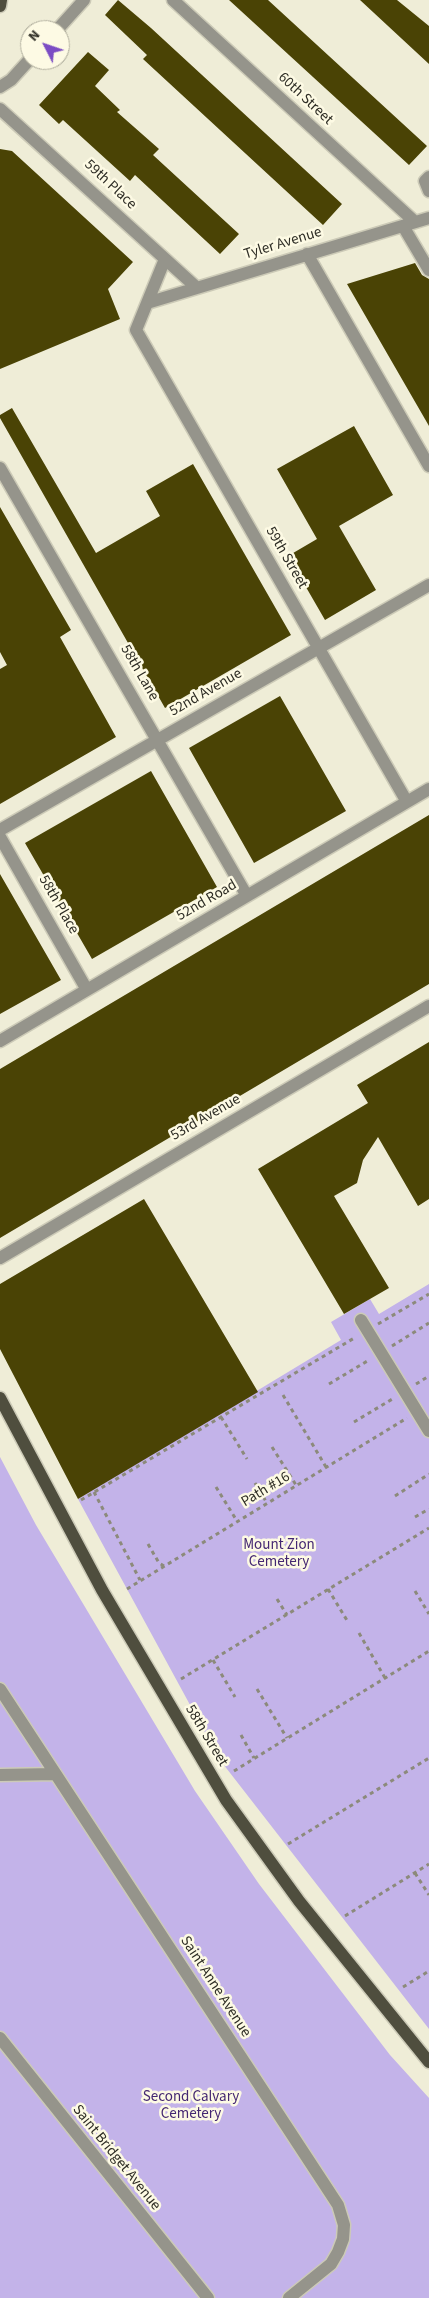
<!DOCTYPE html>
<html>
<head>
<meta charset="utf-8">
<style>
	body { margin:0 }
	#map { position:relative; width:429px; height:2298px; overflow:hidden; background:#efedd7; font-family:"Source Sans 3",sans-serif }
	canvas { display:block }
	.north { position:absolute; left:20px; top:20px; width:50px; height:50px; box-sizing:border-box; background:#fdfae4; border:1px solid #aaa898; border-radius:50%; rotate:311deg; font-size:14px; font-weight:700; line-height:20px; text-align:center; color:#2e2d25 }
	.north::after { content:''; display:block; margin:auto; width:18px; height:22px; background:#7b4cc4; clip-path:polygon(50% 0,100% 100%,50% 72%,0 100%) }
</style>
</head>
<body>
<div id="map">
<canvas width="429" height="2298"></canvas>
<div class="north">N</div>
</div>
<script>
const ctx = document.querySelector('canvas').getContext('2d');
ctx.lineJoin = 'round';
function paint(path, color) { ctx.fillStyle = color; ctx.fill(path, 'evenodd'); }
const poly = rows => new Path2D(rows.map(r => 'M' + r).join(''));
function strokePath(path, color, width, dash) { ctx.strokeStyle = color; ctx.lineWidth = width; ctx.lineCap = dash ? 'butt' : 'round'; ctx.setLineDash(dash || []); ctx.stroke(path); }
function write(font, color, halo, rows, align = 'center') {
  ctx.font = font + ' "Source Sans 3",sans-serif'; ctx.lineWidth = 5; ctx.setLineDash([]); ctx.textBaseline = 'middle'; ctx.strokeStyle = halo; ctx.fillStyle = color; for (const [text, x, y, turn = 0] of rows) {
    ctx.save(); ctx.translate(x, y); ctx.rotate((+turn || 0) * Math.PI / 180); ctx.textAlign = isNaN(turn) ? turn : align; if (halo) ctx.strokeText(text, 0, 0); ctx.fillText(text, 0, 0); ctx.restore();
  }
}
paint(poly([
	[429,1284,429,2029,220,1760,78,1499,341,1340,331,1322,370,1299,379,1314],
	[0,1457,36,1525,195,1791,259,1884,390,2055,429,2098,429,2298,0,2298]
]), '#c3b3e9');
paint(poly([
	[118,0,151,28,342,204,323,225,143,59,147,55,105,15],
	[229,0,268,0,427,146,409,165],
	[360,0,397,0,429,26,429,64],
	[88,52,109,70,95,86,120,110,117,112,159,149,153,155,239,234,220,254,135,175,130,181,63,120,59,124,39,105],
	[0,149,12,151,133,262,108,289,120,319,0,369],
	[415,263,422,275,429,279,429,426,347,284],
	[12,408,96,553,160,516,146,491,193,464,291,635,165,708,0,418,0,415],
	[354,426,393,495,339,526,376,590,325,620,288,556,317,539,277,469],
	[0,507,71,630,60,637,116,737,0,804,0,669,7,665,0,652],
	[280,696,346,811,254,863,189,748],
	[151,771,217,887,92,959,25,843],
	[429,815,429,984,0,1238,0,1069],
	[0,874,61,980,0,1014],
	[429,1042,429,1199,418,1206,378,1137,363,1160,357,1183,334,1196,389,1288,344,1314,258,1169,368,1103,357,1085],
	[144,1199,258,1392,78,1499,0,1349,0,1284]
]), '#4a4305');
const minor = poly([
	[173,0,415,222],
	[57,30,84,0],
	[0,87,11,80,30,59],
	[0,109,196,287],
	[429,177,425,181,429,191],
	[403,226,429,270],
	[307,254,429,466],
	[165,259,136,330,407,802],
	[147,303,429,218],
	[0,468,247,896],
	[0,830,429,585],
	[0,837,87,990],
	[0,1041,429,789],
	[0,1258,429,1006],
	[361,1320,429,1431],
	[0,1689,338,2205,344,2225,343,2239,338,2252,331,2264,289,2298],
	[0,1775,55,1774],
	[0,2038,208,2298]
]);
const major = poly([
	[0,6,1,0],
	[0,1398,102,1590,226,1800,299,1901,429,2062]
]);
strokePath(minor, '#cccab7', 15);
strokePath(major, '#cccab7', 15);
strokePath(poly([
	[378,1324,429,1294],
	[392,1346,429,1323],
	[329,1384,369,1360],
	[416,1384,429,1376],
	[283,1395,326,1467],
	[221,1417,247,1459],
	[354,1422,394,1398],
	[272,1447,296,1485],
	[255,1483,267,1503],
	[216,1487,237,1521],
	[94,1492,140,1580],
	[395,1496,429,1474],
	[81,1500,356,1337],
	[415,1517,429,1509],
	[148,1544,159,1563,164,1566],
	[127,1589,407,1418],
	[328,1589,348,1622],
	[415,1591,429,1614],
	[277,1599,287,1615],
	[359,1633,385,1678],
	[213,1660,235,1697],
	[181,1679,429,1528],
	[257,1689,287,1738],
	[241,1735,254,1758],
	[234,1771,429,1651],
	[288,1844,429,1758],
	[415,1873,429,1895],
	[345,1916,429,1864],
	[403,1987,429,1971]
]), '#8c8a7b', 3, [4, 4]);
strokePath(minor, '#95948b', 12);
strokePath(major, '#4f4e3e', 12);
write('15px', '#2e2d25', '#fdfae4', [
	["60th Street",305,99,43],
	["59th Place",110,185,43],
	["Tyler Avenue",283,244,-17],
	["59th Street",286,558,60],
	["58th Lane",139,673,60],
	["52nd Avenue",206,693,-30],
	["52nd Road",207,901,-30],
	["58th Place",58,905,60],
	["53rd Avenue",206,1118,-30],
	["Path #16",266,1490,-31],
	["58th Street",206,1736,59],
	["Saint Anne Avenue",215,1987,57],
	["Saint Bridget Avenue",116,2158,51]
]);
write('15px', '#442772', '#fdfae4', [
	["Mount Zion",279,1546],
	["Cemetery",279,1563],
	["Second Calvary",191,2098],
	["Cemetery",191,2115]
]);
</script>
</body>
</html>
